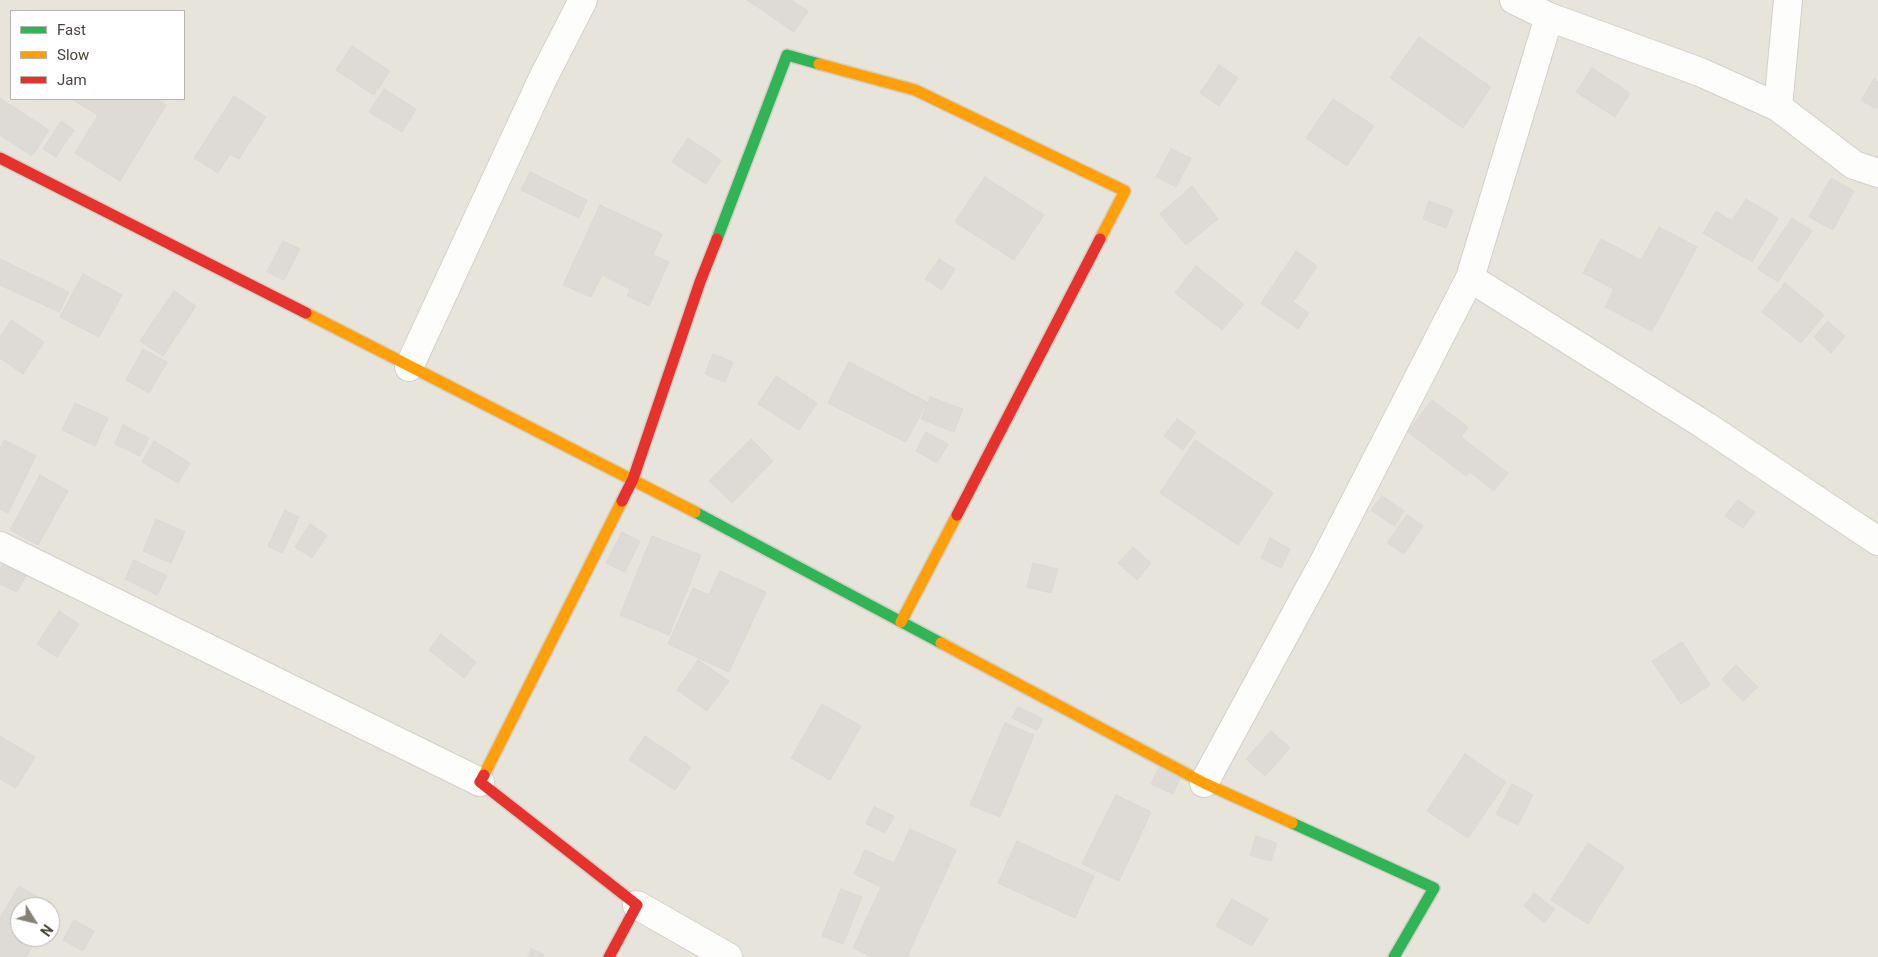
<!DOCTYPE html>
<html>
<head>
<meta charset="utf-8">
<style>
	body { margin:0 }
	#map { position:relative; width:1878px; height:957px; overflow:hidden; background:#f4f2ee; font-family:Roboto,sans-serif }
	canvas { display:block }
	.legend { position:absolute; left:10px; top:10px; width:175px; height:90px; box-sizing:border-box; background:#fff; border:1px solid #b7b4b0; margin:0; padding:6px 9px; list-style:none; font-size:15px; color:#4b4439 }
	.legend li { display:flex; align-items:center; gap:10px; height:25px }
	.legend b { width:25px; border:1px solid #b7b4b0 }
	.north { position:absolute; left:10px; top:897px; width:50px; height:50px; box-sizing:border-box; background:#fff; border:1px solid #b7b4b0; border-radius:50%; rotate:126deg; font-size:14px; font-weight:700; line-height:20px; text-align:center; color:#4b4439 }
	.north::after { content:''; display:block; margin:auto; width:18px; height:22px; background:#868178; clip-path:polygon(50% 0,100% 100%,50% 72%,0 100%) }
</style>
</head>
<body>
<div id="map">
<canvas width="1878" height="957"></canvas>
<ul class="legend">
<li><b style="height:6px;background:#30b455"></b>Fast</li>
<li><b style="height:6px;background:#ff9f0a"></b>Slow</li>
<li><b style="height:6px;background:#e5322d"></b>Jam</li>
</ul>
<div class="north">N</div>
</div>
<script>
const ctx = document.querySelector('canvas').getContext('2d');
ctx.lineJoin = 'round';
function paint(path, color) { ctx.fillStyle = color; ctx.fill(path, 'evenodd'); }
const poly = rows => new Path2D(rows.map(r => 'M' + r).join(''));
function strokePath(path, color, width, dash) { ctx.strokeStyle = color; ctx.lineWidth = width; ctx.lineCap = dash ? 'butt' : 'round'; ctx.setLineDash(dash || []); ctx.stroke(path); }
paint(poly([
	[0,0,1878,0,1878,957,0,957],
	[11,11,184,11,184,99,11,99],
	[20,907,50,907,50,937,20,937]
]), '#e7e4dc');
const building = poly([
	[747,0,791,0,808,11,794,32,747,0],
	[1419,37,1491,87,1463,128,1390,78,1419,37],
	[352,46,390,71,374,95,336,70,352,46],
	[1219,65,1238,78,1219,106,1200,93,1219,65],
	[1592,68,1630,93,1615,117,1576,92,1592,68],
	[1874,79,1878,82,1878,105,1876,109,1861,100,1874,79],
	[384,89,416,109,402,132,369,112,384,89],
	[234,96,266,117,239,159,230,154,218,173,194,158,234,96],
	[0,98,49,130,32,156,0,135,0,98],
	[71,99,156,99,166,105,120,181,75,153,98,115,71,99],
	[1333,99,1374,126,1347,166,1306,138,1333,99],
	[61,121,74,130,56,157,43,149,61,121],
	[688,138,721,160,706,184,672,162,688,138],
	[1171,149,1191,158,1176,187,1156,177,1171,149],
	[530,172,587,200,579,218,521,190,530,172],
	[985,177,1044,215,1014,260,955,222,985,177],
	[1831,178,1854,191,1833,230,1809,217,1831,178],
	[1192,186,1218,219,1186,245,1160,214,1192,186],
	[1746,199,1778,218,1752,262,1703,233,1716,211,1732,221,1746,199],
	[1429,201,1453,210,1446,228,1423,219,1429,201],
	[600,205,662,234,653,255,669,262,649,306,627,296,630,289,602,275,591,297,563,285,600,205],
	[1792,218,1812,231,1778,282,1758,269,1792,218],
	[1659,227,1697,247,1652,331,1605,307,1614,289,1583,273,1601,239,1641,260,1659,227],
	[283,241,300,249,284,280,267,272,283,241],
	[1296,251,1317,266,1293,302,1309,313,1298,329,1261,303,1296,251],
	[0,259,69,292,59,312,0,285,0,259],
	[939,259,955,269,942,290,925,279,939,259],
	[1196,266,1244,304,1222,330,1175,293,1196,266],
	[83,274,122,295,99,337,60,317,83,274],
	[1785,283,1824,315,1801,343,1762,312,1785,283],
	[174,291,196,306,163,356,140,341,174,291],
	[11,320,44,342,23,374,0,358,0,337,11,320],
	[1828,321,1845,336,1831,353,1814,337,1828,321],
	[143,349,167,362,149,393,126,380,143,349],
	[713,354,733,362,725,382,705,374,713,354],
	[849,362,927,402,906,442,828,403,849,362],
	[776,376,817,403,799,430,758,404,776,376],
	[930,397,963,409,954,432,921,419,930,397],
	[1432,400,1468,427,1461,437,1508,473,1494,491,1470,472,1466,476,1408,432,1432,400],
	[75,403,108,418,95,446,62,430,75,403],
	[1177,419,1196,432,1183,450,1164,436,1177,419],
	[123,425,149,438,140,456,115,444,123,425],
	[926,432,948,444,937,463,916,451,926,432],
	[751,439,773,461,732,503,709,481,751,439],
	[4,440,36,456,8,513,0,509,0,448,4,440],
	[1195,440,1273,493,1238,545,1160,493,1195,440],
	[154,441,190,463,178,483,142,462,154,441],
	[40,475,68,491,38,545,10,530,40,475],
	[1382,496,1404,511,1394,526,1371,510,1382,496],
	[1738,500,1755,512,1743,528,1725,516,1738,500],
	[285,510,299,517,282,553,268,546,285,510],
	[1407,515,1423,526,1404,554,1387,543,1407,515],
	[156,519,185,532,171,563,143,551,156,519],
	[310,524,327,535,312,558,295,547,310,524],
	[622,532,640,541,625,572,606,563,622,532],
	[652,536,701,555,669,635,620,615,652,536],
	[1270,538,1290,549,1281,568,1261,558,1270,538],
	[1133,547,1151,563,1137,580,1118,563,1133,547],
	[134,560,167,576,157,595,125,579,134,560],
	[1033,563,1058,569,1051,593,1027,587,1033,563],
	[3,564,26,576,17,592,0,584,0,570,3,564],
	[720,571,766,592,729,672,668,644,693,588,709,595,720,571],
	[59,611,79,624,57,657,37,644,59,611],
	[441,634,476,662,464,678,429,650,441,634],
	[1682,642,1710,685,1681,704,1652,661,1682,642],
	[698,660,729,681,707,711,677,690,698,660],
	[1736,665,1758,687,1743,701,1722,679,1736,665],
	[822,704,861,726,830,780,791,758,822,704],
	[1018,707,1043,719,1037,730,1012,718,1018,707],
	[1005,723,1034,735,1000,817,970,805,1005,723],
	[1271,731,1290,748,1265,776,1246,759,1271,731],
	[0,736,35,757,16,788,0,779,0,736],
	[645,736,691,767,675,790,629,760,645,736],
	[1465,754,1506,782,1468,838,1427,811,1465,754],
	[1162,762,1183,772,1173,794,1151,784,1162,762],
	[1512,784,1533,795,1518,825,1496,814,1512,784],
	[1116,795,1151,812,1119,881,1082,864,1116,795],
	[874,807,894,816,885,833,866,824,874,807],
	[910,829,956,850,907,957,873,957,853,948,881,887,854,874,865,850,894,863,910,829],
	[1256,836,1277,843,1271,861,1250,855,1256,836],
	[1017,841,1094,876,1075,918,998,883,1017,841],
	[1588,843,1624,867,1588,924,1551,900,1588,843],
	[19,886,55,907,50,916,50,907,20,907,20,937,38,937,26,957,0,957,0,918,19,886],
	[841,889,862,897,843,944,822,936,841,889],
	[1534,893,1555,909,1544,923,1524,906,1534,893],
	[1232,899,1268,919,1252,946,1216,926,1232,899],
	[74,920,94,931,83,951,63,940,74,920],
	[531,949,544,954,542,957,528,957,531,949]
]);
paint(building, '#dedbd6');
strokePath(building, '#dcd9d4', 1);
const street = poly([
	[1514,0,1549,17,1700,72,1778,107,1854,165,1878,173],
	[1778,107,1788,0],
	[1470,278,1706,426,1878,541],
	[409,367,543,78,583,0],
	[0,546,480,782],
	[1204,783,1325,560,1470,278,1549,17],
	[637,905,728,957]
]);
const fast = poly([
	[717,239,787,55,819,64],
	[695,512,941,643],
	[1292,823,1434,888,1394,957]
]);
const slow = poly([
	[819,64,915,90,1125,191,1100,239],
	[306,313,695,512],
	[901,622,957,515],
	[941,643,1204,783,1292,823],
	[484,775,622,501]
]);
const jam = poly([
	[0,158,306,313],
	[622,501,633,479,700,282,717,239],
	[957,515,1100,239],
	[484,775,480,782,637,905,609,957]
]);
strokePath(street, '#d2d0cb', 30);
strokePath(fast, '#d3cfc5', 14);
strokePath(slow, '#d3cfc5', 14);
strokePath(jam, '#d3cfc5', 14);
strokePath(street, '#fdfdfc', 28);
strokePath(fast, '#30b455', 11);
strokePath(slow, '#ff9f0a', 11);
strokePath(jam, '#e5322d', 11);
</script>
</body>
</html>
